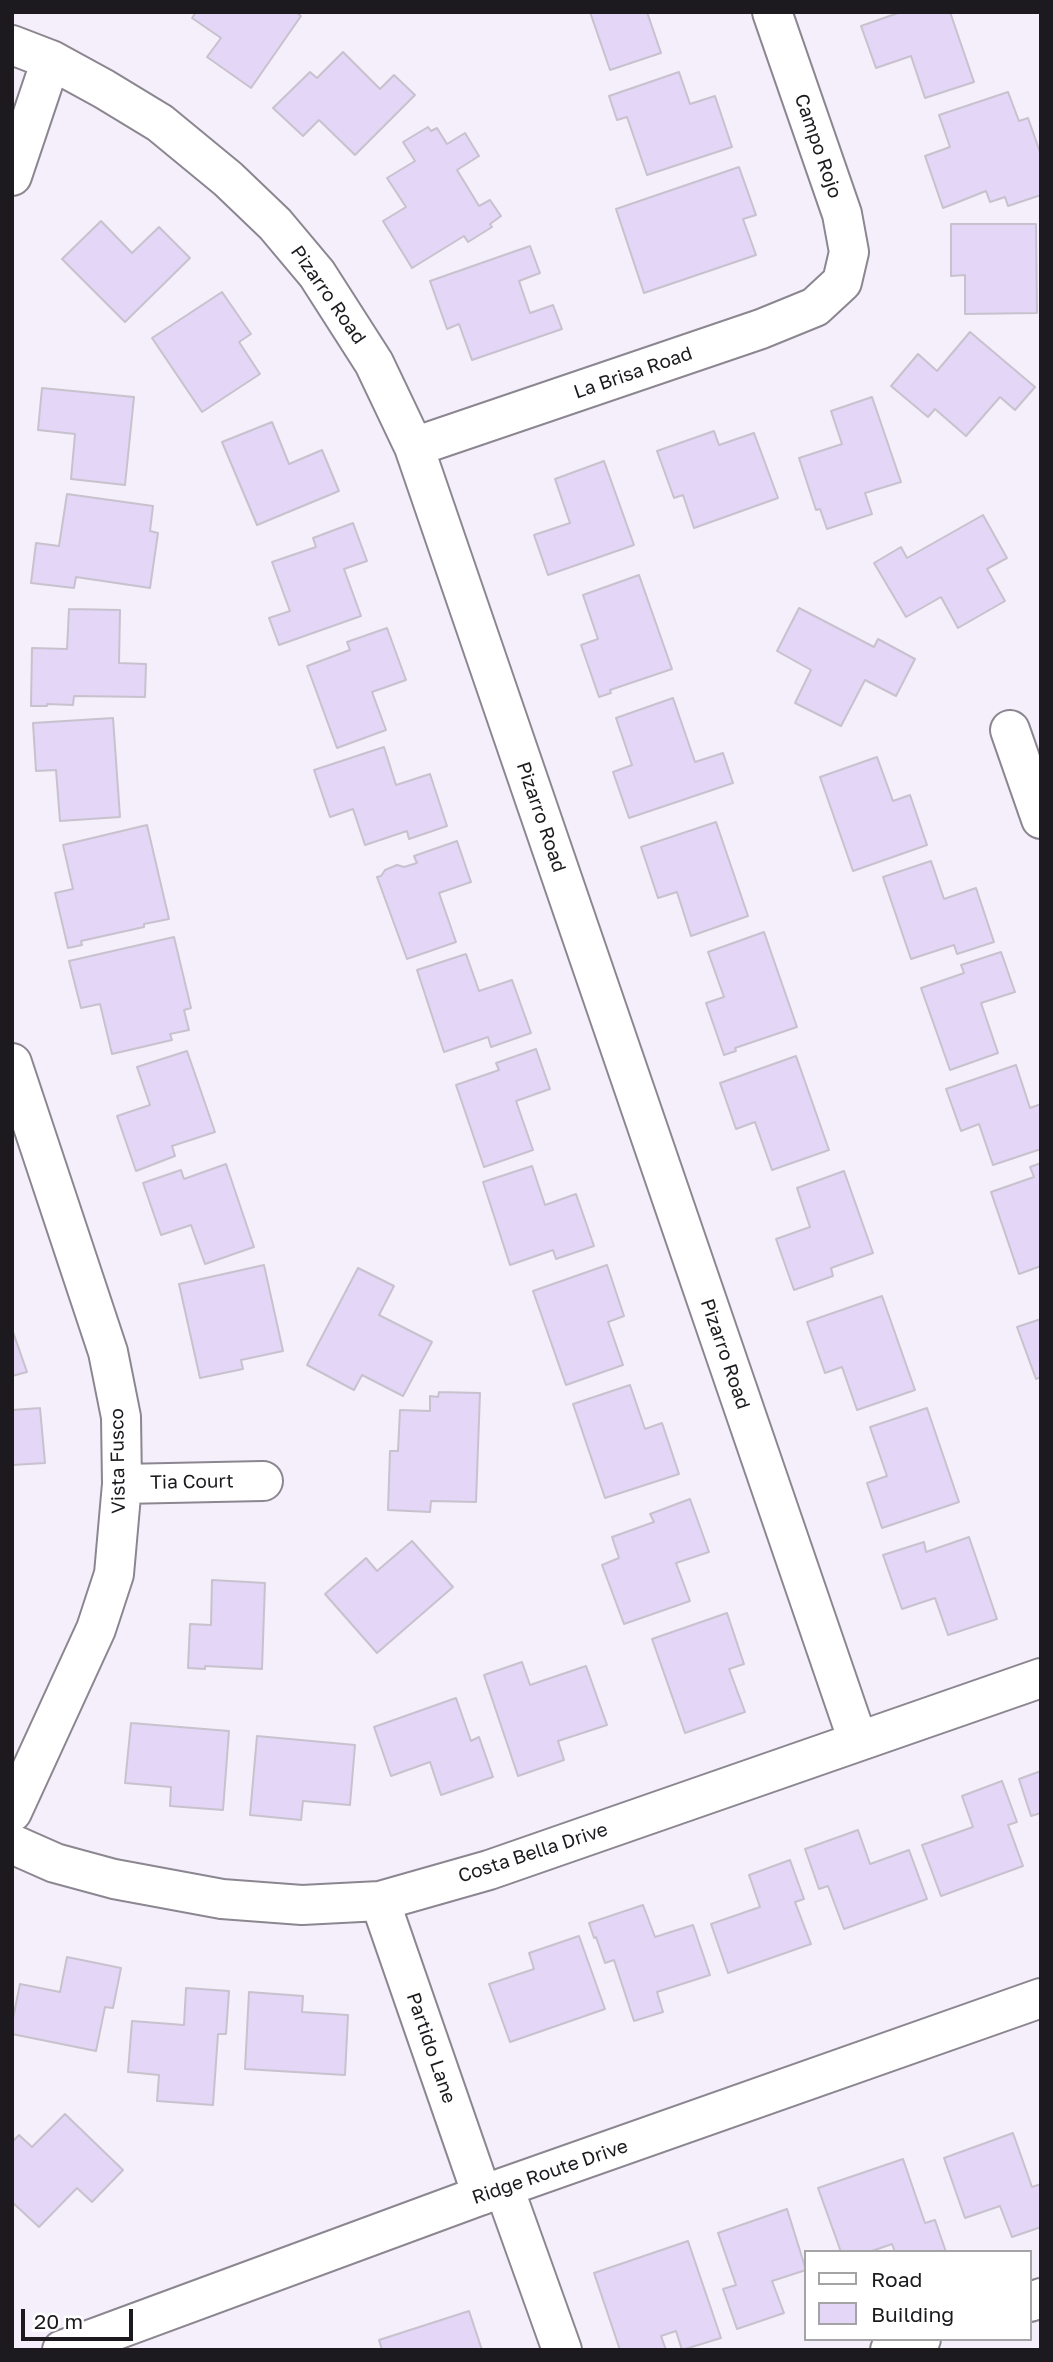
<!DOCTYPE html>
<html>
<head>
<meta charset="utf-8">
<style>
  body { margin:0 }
  #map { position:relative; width:1053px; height:2362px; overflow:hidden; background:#f4effa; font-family:"Golos Text",sans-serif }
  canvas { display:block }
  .frame { position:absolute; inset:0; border:14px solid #1c1a1e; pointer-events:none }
  .legend { position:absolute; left:804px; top:2250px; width:228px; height:91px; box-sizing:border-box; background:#fff; border:2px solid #a4a3a5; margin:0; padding:9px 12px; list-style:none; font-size:21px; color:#1c1a1e }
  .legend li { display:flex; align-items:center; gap:14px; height:35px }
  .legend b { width:35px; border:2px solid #a4a3a5 }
  .scale { position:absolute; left:21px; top:2309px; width:112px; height:32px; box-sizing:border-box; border:4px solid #1c1a1e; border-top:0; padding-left:9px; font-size:21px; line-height:24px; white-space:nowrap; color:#1c1a1e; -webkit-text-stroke:5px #fff; paint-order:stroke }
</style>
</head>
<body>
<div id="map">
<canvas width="1053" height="2362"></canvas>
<div class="frame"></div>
<ul class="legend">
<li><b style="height:9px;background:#fff"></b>Road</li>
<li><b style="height:19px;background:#e4d6f6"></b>Building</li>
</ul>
<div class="scale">20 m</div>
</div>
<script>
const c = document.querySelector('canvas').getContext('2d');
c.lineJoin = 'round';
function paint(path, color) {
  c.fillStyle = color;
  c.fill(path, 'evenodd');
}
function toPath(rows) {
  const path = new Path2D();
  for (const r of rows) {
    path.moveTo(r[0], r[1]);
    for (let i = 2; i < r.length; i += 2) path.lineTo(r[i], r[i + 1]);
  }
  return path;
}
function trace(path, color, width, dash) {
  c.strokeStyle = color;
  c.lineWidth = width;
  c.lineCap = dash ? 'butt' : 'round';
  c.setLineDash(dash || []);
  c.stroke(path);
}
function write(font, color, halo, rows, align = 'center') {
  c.font = font + ' "Golos Text",sans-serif';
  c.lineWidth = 6;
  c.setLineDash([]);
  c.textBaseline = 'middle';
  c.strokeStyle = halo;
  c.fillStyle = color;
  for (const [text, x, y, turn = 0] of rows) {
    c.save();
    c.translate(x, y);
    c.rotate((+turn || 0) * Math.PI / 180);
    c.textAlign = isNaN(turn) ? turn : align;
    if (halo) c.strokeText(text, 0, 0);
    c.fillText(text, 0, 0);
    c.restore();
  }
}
const building = toPath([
  [196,12,296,12,301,16,251,88,207,57,221,38,192,18,196,12],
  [590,12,647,12,661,53,610,70,590,12],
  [901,12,950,12,974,82,925,98,911,56,876,68,861,26,901,12],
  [343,52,380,89,394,75,415,95,355,155,319,120,303,136,273,108,310,72,317,78,343,52],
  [679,72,690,104,715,96,732,147,647,175,627,117,617,120,609,96,679,72],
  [1008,92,1019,121,1028,118,1041,155,1041,195,1008,206,1005,197,990,202,986,191,943,208,925,156,950,147,939,115,1008,92],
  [428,127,431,131,437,128,447,144,465,133,479,156,457,170,479,206,490,200,501,216,490,224,492,227,468,242,464,236,412,268,383,221,406,207,387,178,415,161,403,142,428,127],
  [739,167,756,215,743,219,756,255,644,293,616,209,739,167],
  [101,221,132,253,159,227,190,258,125,322,62,259,101,221],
  [951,224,1036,224,1037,313,965,314,965,275,951,276,951,224],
  [530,246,540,273,519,281,530,313,553,305,562,329,472,360,459,324,447,329,430,281,530,246],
  [222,292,251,334,239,342,260,374,202,412,152,338,222,292],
  [970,332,1035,387,1015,410,1000,397,966,436,935,409,928,417,891,386,918,354,937,371,970,332],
  [42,388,134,397,125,485,71,479,75,434,38,430,42,388],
  [872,397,901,482,865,493,872,514,827,529,820,509,816,510,799,458,842,444,831,411,872,397],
  [272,422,289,464,322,450,339,491,257,525,222,442,272,422],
  [714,431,719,445,754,433,778,498,694,528,683,495,674,498,657,451,714,431],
  [604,461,634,545,548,575,534,535,570,523,555,479,604,461],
  [67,494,153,506,150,531,158,533,150,588,76,577,74,588,31,583,36,543,59,546,67,494],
  [983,515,1007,558,987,569,1005,601,958,628,941,597,906,617,874,563,901,547,907,558,983,515],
  [353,523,367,561,344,569,361,616,279,645,269,618,290,611,272,562,316,547,313,538,353,523],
  [639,575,672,669,610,690,611,693,599,697,581,645,598,639,583,595,639,575],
  [799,608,874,647,878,639,915,659,896,696,865,680,841,726,795,703,811,670,777,651,799,608],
  [69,609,120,610,119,663,146,664,145,697,74,696,73,705,47,704,47,706,31,706,32,648,67,649,69,609],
  [387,628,406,680,372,692,386,730,337,748,307,666,350,650,347,642,387,628],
  [673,698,695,762,723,753,733,783,629,818,613,772,632,765,616,718,673,698],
  [113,718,120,817,60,821,56,770,36,771,33,723,113,718],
  [384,747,396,785,430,774,447,826,409,839,407,831,365,845,353,809,330,817,314,770,384,747],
  [877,757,893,801,910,795,927,845,853,871,820,777,877,757],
  [716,822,748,916,691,936,677,892,658,898,641,847,716,822],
  [147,825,169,919,144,924,144,927,81,941,82,945,68,948,55,893,73,889,63,845,147,825],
  [457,841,471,882,439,893,456,942,407,959,377,877,381,876,385,870,397,865,404,867,417,863,414,856,457,841],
  [931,861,944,899,976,888,994,942,957,954,954,945,911,959,883,877,931,861],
  [764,932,797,1027,735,1048,736,1051,724,1055,706,1003,724,997,708,952,764,932],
  [174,937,191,1008,184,1010,189,1030,170,1034,172,1040,112,1054,100,1004,81,1008,69,961,174,937],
  [1001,952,1015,992,981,1003,998,1053,950,1070,921,988,964,973,961,965,1001,952],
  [466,954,479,991,512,980,531,1033,491,1047,488,1037,444,1052,417,970,466,954],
  [536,1049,550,1089,516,1101,533,1150,484,1167,456,1085,499,1070,496,1063,536,1049],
  [187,1051,215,1132,172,1146,175,1156,136,1171,117,1116,150,1105,137,1067,187,1051],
  [796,1056,829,1150,772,1170,755,1122,736,1129,720,1083,796,1056],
  [1016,1065,1030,1108,1041,1104,1041,1149,993,1165,979,1124,961,1131,946,1089,1016,1065],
  [1041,1163,1041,1266,1019,1274,991,1192,1034,1177,1030,1167,1041,1163],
  [226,1164,254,1247,205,1264,191,1225,161,1235,143,1183,181,1170,184,1179,226,1164],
  [532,1166,545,1205,576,1194,594,1246,556,1259,553,1250,510,1265,483,1182,532,1166],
  [844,1171,873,1253,831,1268,833,1276,794,1290,776,1239,810,1227,797,1188,844,1171],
  [264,1265,283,1351,241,1360,243,1369,200,1378,179,1284,264,1265],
  [607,1265,624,1316,608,1322,623,1365,566,1385,533,1291,607,1265],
  [358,1268,394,1286,379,1315,432,1342,403,1396,362,1375,354,1390,307,1365,358,1268],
  [882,1296,915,1390,857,1410,842,1367,825,1373,807,1322,882,1296],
  [1041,1319,1041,1377,1036,1379,1017,1327,1041,1319],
  [12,1329,27,1372,12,1376,12,1329],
  [630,1385,645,1429,662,1423,679,1474,605,1498,573,1404,630,1385],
  [439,1392,480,1393,476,1502,431,1501,430,1512,388,1510,390,1451,398,1451,400,1410,430,1411,430,1396,438,1397,439,1392],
  [40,1408,45,1463,12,1465,12,1410,40,1408],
  [927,1408,959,1502,882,1528,867,1483,887,1476,870,1427,927,1408],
  [690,1499,709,1552,676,1563,690,1601,624,1624,602,1565,619,1558,612,1537,654,1522,650,1514,690,1499],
  [969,1537,997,1619,948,1635,935,1598,902,1609,883,1555,924,1542,926,1552,969,1537],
  [412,1541,453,1587,377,1653,325,1594,366,1558,377,1571,412,1541],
  [212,1580,265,1583,262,1669,205,1666,205,1669,188,1668,190,1624,211,1625,212,1580],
  [727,1613,744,1664,729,1669,745,1712,685,1733,652,1639,727,1613],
  [522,1662,530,1685,586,1666,607,1725,558,1741,564,1760,518,1776,484,1675,522,1662],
  [456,1698,471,1741,479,1737,493,1777,441,1795,430,1762,391,1776,374,1727,456,1698],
  [131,1723,229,1731,223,1810,170,1806,171,1787,125,1783,131,1723],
  [257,1736,355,1745,350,1805,303,1801,301,1820,250,1815,257,1736],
  [1041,1771,1041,1813,1031,1816,1019,1779,1041,1771],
  [1002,1781,1017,1822,1008,1825,1023,1866,941,1896,922,1845,973,1827,962,1796,1002,1781],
  [858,1830,870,1864,909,1850,927,1899,844,1929,828,1886,819,1889,805,1849,858,1830],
  [790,1860,804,1899,795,1902,811,1944,728,1973,711,1924,760,1907,749,1875,790,1860],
  [643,1905,655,1937,693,1925,710,1975,657,1992,663,2012,634,2021,614,1960,605,1963,596,1937,594,1938,589,1923,643,1905],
  [579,1936,605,2009,510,2042,489,1984,534,1969,529,1953,579,1936],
  [67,1957,121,1968,113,2008,105,2007,96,2051,12,2034,12,2023,20,1984,60,1992,67,1957],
  [186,1988,229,1991,226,2034,218,2034,213,2105,157,2101,159,2075,128,2072,132,2021,184,2025,186,1988],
  [249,1992,303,1996,302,2012,348,2015,345,2075,245,2069,249,1992],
  [65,2114,123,2170,92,2202,77,2188,39,2227,12,2202,12,2142,19,2135,32,2147,65,2114],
  [1013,2133,1032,2187,1041,2184,1041,2227,1012,2237,1000,2206,965,2218,944,2158,1013,2133],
  [903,2159,925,2223,935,2220,946,2252,895,2252,892,2244,869,2252,841,2252,818,2188,903,2159],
  [787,2209,806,2270,772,2281,784,2313,737,2329,723,2289,736,2285,718,2233,787,2209],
  [688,2241,721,2338,682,2350,676,2331,661,2336,666,2350,620,2350,594,2273,688,2241],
  [469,2311,482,2350,382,2350,379,2340,469,2311]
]);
paint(building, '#e4d6f6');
trace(building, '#c7c2cd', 2);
const minor = toPath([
  [12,45,51,60,104,89,160,123,228,179,275,224,317,274,374,363,414,447,858,1741],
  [12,176,51,60],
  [414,447,761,329,815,307,842,282,849,252,842,214,772,12],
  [1010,730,1041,819],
  [12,1063,108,1352,121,1417,122,1484,114,1574,96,1629,12,1812],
  [122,1484,263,1481],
  [12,1844,55,1863,114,1879,222,1899,302,1905,380,1901,489,1870,1041,1678],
  [380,1901,482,2195],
  [504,2188,562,2350],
  [1030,2302,1041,2298],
  [890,2350,921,2339]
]);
const major = toPath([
  [62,2350,482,2195,1041,1998]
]);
trace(minor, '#8b8690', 42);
trace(major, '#8b8690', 42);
trace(minor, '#fff', 38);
trace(major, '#fff', 38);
write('19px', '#1c1a1e', '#fff', [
  ["Campo Rojo",818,146,71],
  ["Pizarro Road",328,295,55],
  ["La Brisa Road",633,373,-19],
  ["Pizarro Road",541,817,71],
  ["Pizarro Road",725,1354,71],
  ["Vista Fusco",118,1461,-91],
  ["Tia Court",192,1482,-1],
  ["Costa Bella Drive",533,1853,-18],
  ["Partido Lane",431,2048,71],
  ["Ridge Route Drive",550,2172,-19]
]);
</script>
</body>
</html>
